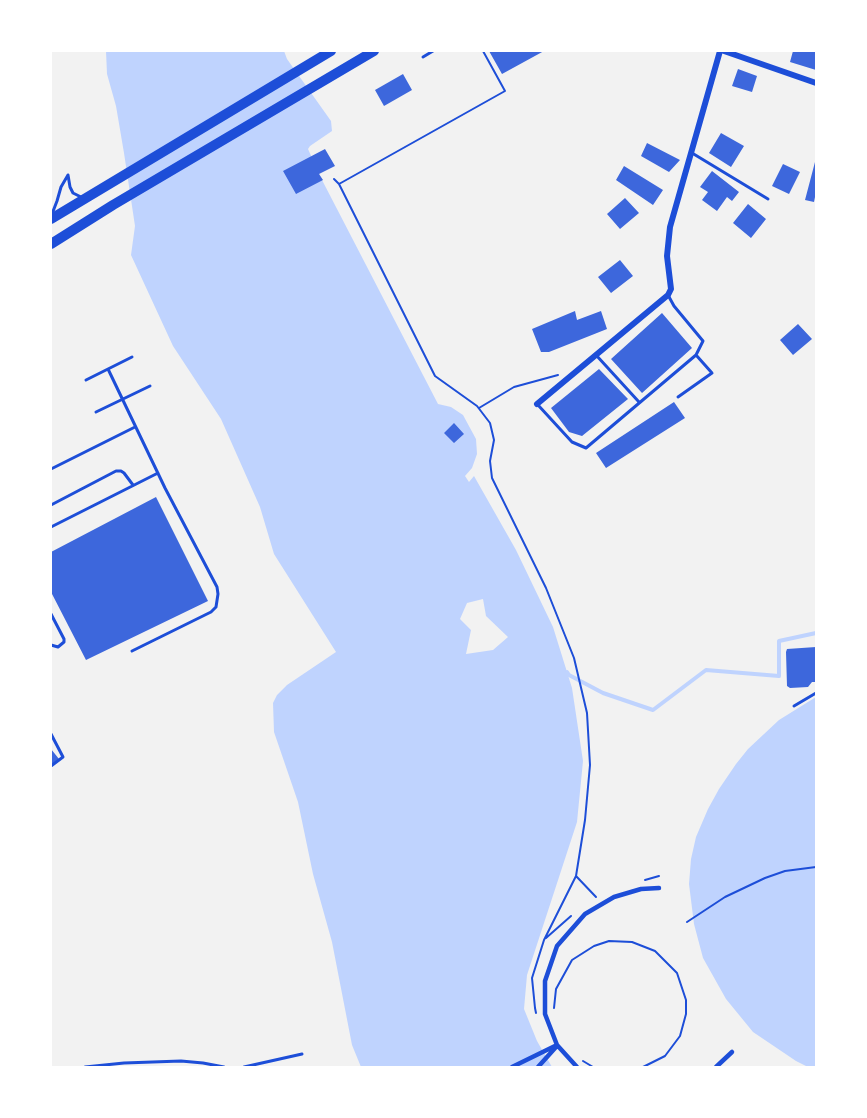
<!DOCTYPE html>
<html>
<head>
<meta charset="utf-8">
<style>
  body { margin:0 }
  #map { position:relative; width:867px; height:1118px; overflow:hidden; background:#f2f2f2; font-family:"IBM Plex Sans",sans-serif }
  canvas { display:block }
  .frame { position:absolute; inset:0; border:52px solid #fff; pointer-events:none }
</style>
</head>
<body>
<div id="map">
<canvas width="867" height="1118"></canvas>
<div class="frame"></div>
</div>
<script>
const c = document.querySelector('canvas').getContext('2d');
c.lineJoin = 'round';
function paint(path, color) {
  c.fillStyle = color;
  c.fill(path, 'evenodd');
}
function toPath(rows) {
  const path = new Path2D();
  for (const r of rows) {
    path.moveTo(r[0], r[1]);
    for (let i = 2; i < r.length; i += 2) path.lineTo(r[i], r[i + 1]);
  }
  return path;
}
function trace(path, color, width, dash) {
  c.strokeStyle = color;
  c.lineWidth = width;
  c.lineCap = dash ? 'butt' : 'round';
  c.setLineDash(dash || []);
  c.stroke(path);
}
paint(toPath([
  [106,51,284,51,287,59,331,121,332,131,310,146,308,149,322,180,438,404,451,407,463,415,476,439,477,454,472,468,465,476,469,482,474,476,516,550,553,627,572,688,583,761,577,822,527,975,524,1009,537,1041,552,1067,361,1067,352,1045,332,942,313,874,298,802,274,732,273,703,277,695,287,685,336,652,274,554,260,507,221,419,173,346,131,255,135,226,124,153,116,106,107,74],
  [483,599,486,616,508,637,493,650,466,654,471,630,460,619,467,603],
  [816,697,816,1067,808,1067,796,1061,753,1032,726,999,703,958,694,924,689,884,691,859,696,837,708,809,719,789,736,764,748,749,779,720]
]), '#bfd3fe');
trace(toPath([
  [567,672,569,675,603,693,653,710,706,670,779,676,779,641,816,633]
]), '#bfd3fe', 4);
paint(toPath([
  [489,51,544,51,502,74],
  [793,51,816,51,816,70,790,62],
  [738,69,757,76,752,92,732,86],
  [403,74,412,90,384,106,375,90],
  [721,133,744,146,731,167,709,153],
  [647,143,680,160,669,172,641,156],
  [325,149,335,166,319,174,323,180,296,194,283,171],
  [815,162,816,192,814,202,805,200],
  [783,164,800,172,789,194,772,186],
  [624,166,663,190,653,205,616,180],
  [712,171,739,192,732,201,727,197,717,211,702,200,708,192,700,187],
  [625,198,639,213,620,229,607,214],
  [748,204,766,219,751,238,733,223],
  [620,260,633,276,611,293,598,277],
  [575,311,577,320,601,311,607,329,549,352,541,352,532,329],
  [662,313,692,348,642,393,611,359],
  [798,324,812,339,793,355,780,340],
  [599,369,628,399,582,436,569,432,551,408],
  [674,402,685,418,606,468,596,453],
  [454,423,464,434,454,443,444,433],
  [156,497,208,601,86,660,51,592,51,552],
  [816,647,816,682,812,682,808,687,790,688,787,686,786,652,787,649],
  [51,749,59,759,51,765]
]), '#3d67dc');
trace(toPath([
  [334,179,339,184,435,376,477,406,490,423,494,440,490,461,492,478,546,588,574,658,587,713,590,765,585,820,576,876,544,940,532,978,535,1008,536,1013],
  [339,184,505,91,483,51],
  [479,408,514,387,558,375],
  [576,876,596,897],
  [645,880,659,876],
  [687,922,725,897,765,878,785,871,816,867],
  [546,938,571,916],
  [554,1008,556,989,572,960,594,946,609,941,632,942,655,951,677,973,686,1000,686,1014,680,1036,665,1056,643,1067],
  [583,1061,593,1067]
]), '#1d4ed8', 2);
trace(toPath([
  [423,57,433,51],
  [692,153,768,199],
  [68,175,70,187,73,193,81,197],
  [52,214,57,201,61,187,68,175],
  [596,355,639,402],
  [108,369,165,488,217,587,218,594,216,607,211,612,132,651],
  [86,380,132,357],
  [678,397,712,373,696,355],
  [538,405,572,442,586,448,696,355,703,341,674,306,668,295],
  [96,412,150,386],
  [51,469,135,427],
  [51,505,116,471,121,471,124,473,133,485],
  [51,527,158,473],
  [51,614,64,639,64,642,58,647,51,645],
  [794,706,816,693],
  [51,734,63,757,51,766],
  [85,1067,124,1063,181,1061,203,1063,224,1067],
  [244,1067,302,1054]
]), '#1d4ed8', 3);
trace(toPath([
  [512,1067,557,1045],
  [538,1067,556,1047],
  [577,1067,557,1045,545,1014,545,981,557,946,585,914,614,897,641,889,659,888],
  [716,1067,732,1052]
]), '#1d4ed8', 4.5);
trace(toPath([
  [724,51,816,83],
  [537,404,668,295,671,289,667,256,670,227,720,51]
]), '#1d4ed8', 6);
trace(toPath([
  [51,219,331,51],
  [51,244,113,205,374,51]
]), '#1d4ed8', 10);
</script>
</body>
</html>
